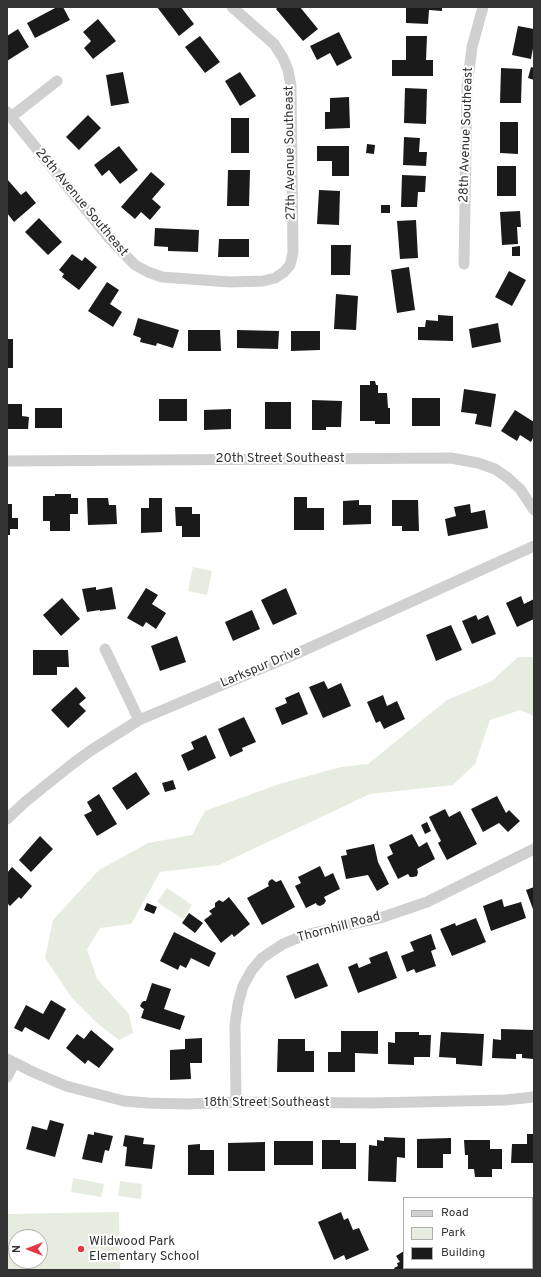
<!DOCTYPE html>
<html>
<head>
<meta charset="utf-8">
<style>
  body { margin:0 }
  #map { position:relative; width:541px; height:1277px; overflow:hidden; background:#fff; font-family:Overpass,sans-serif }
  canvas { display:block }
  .frame { position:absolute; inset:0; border:8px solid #333; pointer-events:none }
  .legend { position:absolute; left:403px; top:1197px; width:130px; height:72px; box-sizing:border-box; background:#fff; border:1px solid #adadad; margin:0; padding:5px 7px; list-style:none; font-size:12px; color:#333 }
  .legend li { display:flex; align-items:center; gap:8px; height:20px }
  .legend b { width:20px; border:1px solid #adadad }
  .north { position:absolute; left:8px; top:1229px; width:40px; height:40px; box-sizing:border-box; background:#fff; border:1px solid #adadad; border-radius:50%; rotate:270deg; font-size:11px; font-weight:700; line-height:16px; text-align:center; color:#333 }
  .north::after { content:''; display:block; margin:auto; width:14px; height:18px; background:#e63946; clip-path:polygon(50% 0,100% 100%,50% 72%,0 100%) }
</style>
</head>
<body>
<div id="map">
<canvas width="541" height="1277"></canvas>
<div class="frame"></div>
<ul class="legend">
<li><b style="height:5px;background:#d0d0d0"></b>Road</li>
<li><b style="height:11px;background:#e6ecdf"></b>Park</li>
<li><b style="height:11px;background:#1a1a1a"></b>Building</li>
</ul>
<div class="north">N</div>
</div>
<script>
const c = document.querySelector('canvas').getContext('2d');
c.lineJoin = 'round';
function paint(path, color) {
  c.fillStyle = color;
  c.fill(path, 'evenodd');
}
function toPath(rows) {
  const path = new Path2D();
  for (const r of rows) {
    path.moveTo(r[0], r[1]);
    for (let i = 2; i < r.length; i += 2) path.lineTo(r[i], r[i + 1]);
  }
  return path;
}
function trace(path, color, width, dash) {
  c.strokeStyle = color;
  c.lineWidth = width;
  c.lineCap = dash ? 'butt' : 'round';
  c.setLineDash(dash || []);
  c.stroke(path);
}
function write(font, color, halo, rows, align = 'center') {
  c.font = font + ' Overpass,sans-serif';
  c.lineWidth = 4;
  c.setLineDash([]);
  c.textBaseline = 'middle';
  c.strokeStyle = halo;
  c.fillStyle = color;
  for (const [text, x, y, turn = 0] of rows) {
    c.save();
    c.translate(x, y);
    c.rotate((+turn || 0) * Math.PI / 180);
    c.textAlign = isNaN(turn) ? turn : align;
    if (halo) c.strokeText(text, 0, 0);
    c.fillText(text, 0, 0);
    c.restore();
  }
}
paint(toPath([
  [193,567,212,571,207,595,188,591],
  [518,657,534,657,534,716,520,710,490,720,475,764,453,785,370,794,219,865,160,872,131,924,100,928,87,949,97,979,129,1014,133,1033,119,1040,97,1023,72,998,45,958,53,920,99,870,148,843,192,835,205,811,279,784,341,767,368,764,447,700,492,681],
  [167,888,192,905,183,919,157,902],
  [73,1178,104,1184,101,1197,71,1192],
  [120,1181,142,1184,141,1199,118,1196],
  [119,1212,120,1270,7,1270,7,1214],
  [16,1237,40,1237,40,1261,16,1261]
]), '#e6ecdf');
paint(toPath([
  [57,7,63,7,70,20,35,38,27,23],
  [157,7,181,7,194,24,179,36],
  [278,7,300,7,318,29,303,41,276,9],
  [406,7,442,7,442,11,429,10,428,24,406,23],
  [98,19,116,41,93,59,84,48,91,41,83,32],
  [518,26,534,29,534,43,531,59,512,55],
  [18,29,29,47,7,61,7,36],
  [339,32,352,58,337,66,330,53,317,60,310,46],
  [200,36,220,62,205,73,185,47],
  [406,36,427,36,426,60,433,60,433,76,392,76,392,60,406,60],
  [531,67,534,68,534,80,528,78],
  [501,68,522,69,521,103,500,103],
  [123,72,129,103,111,106,106,75],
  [240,72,256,96,240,106,225,81],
  [405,88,427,89,426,124,404,123],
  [349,97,350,128,325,129,325,112,330,112,330,98],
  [88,115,101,128,79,150,66,137],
  [231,118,249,118,249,153,231,153],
  [500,122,518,122,518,154,500,153],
  [404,137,420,138,419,152,427,152,426,166,403,165],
  [367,144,375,145,374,154,366,153],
  [119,146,138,170,120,184,109,170,102,176,94,165],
  [317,146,349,146,349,176,332,176,332,161,317,161],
  [497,166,516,166,516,196,497,196],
  [228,170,250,170,249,206,227,206],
  [151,172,165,184,152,199,161,207,150,220,141,212,135,219,121,207],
  [402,175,426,176,425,192,418,192,417,207,401,207],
  [7,179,21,195,26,191,36,203,14,222,7,213],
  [319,190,340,191,339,225,317,224],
  [381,205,390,205,390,213,381,213],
  [520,211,521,227,517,227,518,244,502,245,500,212],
  [39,218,62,242,48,255,25,232],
  [416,220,418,258,400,259,397,221],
  [155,228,199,230,198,252,168,251,168,247,154,246],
  [219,239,249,239,249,257,218,257],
  [331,245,351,245,350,275,331,275],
  [520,246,520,256,512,256,512,247],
  [72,254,82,261,85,257,97,267,79,290,62,277,64,274,59,270],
  [409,267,415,310,397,313,391,270],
  [509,271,526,280,512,306,495,297],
  [107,282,119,290,110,304,122,312,113,327,88,311],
  [336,294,358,296,356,330,334,329],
  [438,315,453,316,453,341,418,340,418,327,425,327,426,320,438,321],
  [138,318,179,330,173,348,157,343,156,346,140,342,141,338,133,335],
  [498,323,501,342,472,348,469,329],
  [188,330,220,330,221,351,188,351],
  [237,330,279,331,278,349,237,348],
  [291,331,320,331,320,350,291,351],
  [7,339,13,339,13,368,7,368],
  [370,381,375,381,376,385,378,385,378,393,387,393,388,408,390,408,390,424,375,424,375,421,360,421,360,385,370,385],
  [464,389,496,394,491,427,475,424,477,414,461,412],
  [412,398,440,398,440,426,412,426],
  [159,399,187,399,187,421,159,421],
  [312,400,342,401,341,427,326,427,326,430,312,430],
  [265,402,291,402,291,429,265,429],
  [7,404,22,404,22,416,29,417,28,429,7,429],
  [35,408,62,408,62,428,35,428],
  [231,409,231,429,204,430,204,410],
  [515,410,534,422,534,436,531,442,520,435,517,441,501,431],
  [55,494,71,494,71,498,78,498,78,514,70,514,70,531,50,531,50,521,43,521,43,496,55,496],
  [294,497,307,497,307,508,324,508,324,530,294,530],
  [87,498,108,498,109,505,116,505,117,524,88,525],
  [149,498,162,498,162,532,141,533,141,508,149,508],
  [359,500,359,505,371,505,371,524,343,525,343,501],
  [392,500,418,500,419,531,402,531,402,526,392,526],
  [7,504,12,504,12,518,18,518,18,529,10,529,10,535,7,535],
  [470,504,471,513,485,510,488,528,448,536,445,519,456,516,454,507],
  [175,507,192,507,192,514,200,514,200,537,182,537,182,526,176,526],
  [96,587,96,590,112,587,116,609,100,611,100,610,87,612,82,589],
  [146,588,158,595,152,604,166,613,156,629,146,622,143,627,127,618],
  [286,588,297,614,273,625,261,600],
  [521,596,524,604,534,599,534,619,517,627,506,603],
  [62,598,80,619,61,636,43,615],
  [252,610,260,629,233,641,225,622],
  [476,615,478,620,488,615,496,634,472,644,462,621],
  [451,625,462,650,436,661,426,635],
  [177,636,186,662,160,671,151,646],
  [33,650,68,650,69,667,57,667,57,675,33,675],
  [324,681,328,689,341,683,351,706,323,718,309,687],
  [76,687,86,698,79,704,86,711,68,728,51,710],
  [299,692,308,714,282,725,275,708,287,703,285,698],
  [383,695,387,706,397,701,405,719,384,729,380,721,376,723,367,702],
  [244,717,256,742,242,748,243,751,230,757,218,729],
  [206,735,216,758,188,771,181,755,194,749,191,742],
  [136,772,150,794,127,810,112,788],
  [173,780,176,789,165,792,162,783],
  [99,794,117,824,97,836,84,815,92,811,87,802],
  [497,796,506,813,509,810,520,821,508,832,499,823,483,832,471,809],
  [445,809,449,817,460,811,477,844,447,860,438,843,441,841,429,817],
  [427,822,431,831,425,834,421,825],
  [412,834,419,847,427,842,435,859,417,869,418,872,417,876,413,877,410,877,408,874,398,879,387,857,393,854,389,845],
  [40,836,53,849,31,872,19,860],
  [374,844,378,862,389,884,377,891,368,875,346,879,341,856,347,855,346,850],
  [320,866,325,877,333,873,340,889,324,897,326,901,324,904,320,906,317,905,316,903,306,908,295,886,301,883,298,877],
  [12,867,32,886,21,899,19,897,10,906,7,903,7,873],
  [272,879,276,882,281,880,295,907,262,925,247,898,269,886,268,884,269,881],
  [534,887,534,912,526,890],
  [229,897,250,924,234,937,232,934,221,943,204,920,212,914,209,911,215,907,215,903,219,900,223,902],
  [502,899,504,907,521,902,526,918,491,931,483,906],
  [147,903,157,907,154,914,144,910],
  [189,913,203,923,195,933,182,923],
  [476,918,486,942,452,956,440,929,455,923,456,926],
  [174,932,216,953,209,967,191,958,186,968,180,965,178,970,160,961],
  [431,934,436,949,431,951,436,966,416,973,414,969,407,972,401,956,414,951,410,942],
  [387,951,397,978,358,993,348,967,357,963,359,968,371,963,369,958],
  [318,963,328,986,295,999,286,976],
  [152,983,171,989,164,1009,185,1016,180,1030,141,1018,144,1009,142,1008,140,1006,142,1002,144,1001,146,1001],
  [51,1000,66,1009,49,1040,25,1027,22,1032,14,1028,26,1005,43,1014],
  [501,1029,534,1030,533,1059,522,1058,522,1054,516,1054,516,1059,492,1058,493,1039,501,1040],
  [91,1030,114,1049,99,1068,88,1060,85,1064,66,1048,77,1034,84,1039],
  [341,1031,378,1031,378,1054,355,1053,355,1072,328,1072,328,1052,341,1052],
  [395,1032,419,1032,419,1035,431,1035,430,1057,414,1057,414,1065,388,1064,388,1042,395,1043],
  [441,1032,484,1034,482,1066,456,1064,456,1058,439,1057],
  [202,1038,202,1063,190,1063,191,1079,170,1080,170,1050,185,1049,185,1039],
  [278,1039,305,1039,305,1051,314,1051,314,1072,277,1072],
  [50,1120,64,1124,55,1157,26,1149,32,1126,47,1130],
  [94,1132,113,1136,109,1151,105,1150,102,1163,82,1159,88,1134,94,1135],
  [527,1134,534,1134,534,1163,511,1163,512,1144,527,1144],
  [125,1135,144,1138,143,1144,155,1145,152,1169,125,1166,127,1147,123,1146],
  [384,1137,405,1138,405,1158,397,1157,396,1182,368,1181,369,1145,377,1146,377,1140,384,1141],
  [451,1138,451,1154,443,1154,443,1168,417,1168,417,1139],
  [322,1140,340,1140,340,1143,356,1143,356,1169,322,1169],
  [464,1140,490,1140,490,1149,502,1149,502,1169,492,1169,492,1177,475,1177,474,1169,468,1169,468,1155,465,1155],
  [274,1141,313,1141,313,1165,274,1165],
  [265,1142,265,1171,228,1171,228,1143],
  [200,1144,200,1150,214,1150,214,1175,188,1175,188,1145],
  [341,1212,344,1220,348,1218,353,1230,359,1228,369,1250,346,1260,344,1255,334,1260,318,1222],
  [404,1251,404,1268,430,1268,431,1270,395,1270,394,1268,398,1266,397,1263,400,1262,396,1256]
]), '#1a1a1a');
trace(toPath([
  [7,112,109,238,135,265,148,272,162,277,230,282,263,281,275,278,284,272,290,265,293,253,291,86,288,70,283,58,274,44,232,7],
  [11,117,57,81],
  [464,264,467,87,472,47,483,7],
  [7,461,451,458,478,463,495,469,508,478,520,489,534,510],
  [105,649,139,720],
  [7,819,25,802,71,765,90,751,139,720,298,653,534,546],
  [7,1059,33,1072,66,1086,124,1101,148,1103,187,1104,236,1102,372,1103,505,1100,534,1097],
  [7,1077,14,1064],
  [236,1102,235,1025,238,1004,243,986,252,970,262,958,283,944,295,939,313,933,380,918,427,902,534,849]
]), '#d0d0d0', 11);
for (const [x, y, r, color] of [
  [81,1249,4,"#e63946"]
]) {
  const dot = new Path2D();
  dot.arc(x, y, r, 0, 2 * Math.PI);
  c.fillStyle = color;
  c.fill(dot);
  trace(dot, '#fff', 1.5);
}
write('13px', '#333', '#fff', [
  ["28th Avenue Southeast",467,135,-88],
  ["27th Avenue Southeast",291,153,-91],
  ["26th Avenue Southeast",81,203,50],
  ["20th Street Southeast",280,459],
  ["Larkspur Drive",261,668,-23],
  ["Thornhill Road",339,928,-15],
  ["18th Street Southeast",267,1103]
]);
write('13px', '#333', '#fff', [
  ["Wildwood Park",89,1242],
  ["Elementary School",89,1257]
], 'left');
</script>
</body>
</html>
